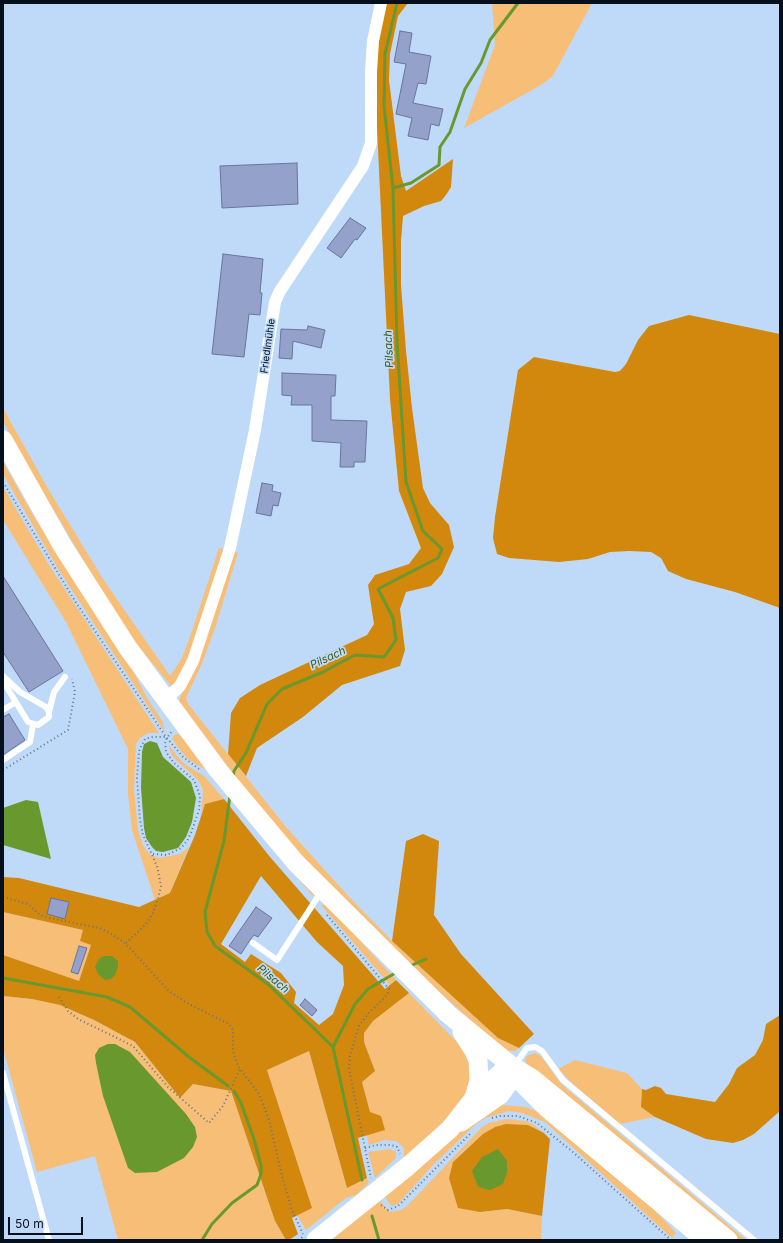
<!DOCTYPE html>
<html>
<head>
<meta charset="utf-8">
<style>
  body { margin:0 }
  #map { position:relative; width:783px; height:1243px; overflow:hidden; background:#bfdaf8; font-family:Inter,sans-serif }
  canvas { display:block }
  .frame { position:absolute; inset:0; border:4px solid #05101c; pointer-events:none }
  .scale { position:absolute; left:8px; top:1217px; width:75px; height:18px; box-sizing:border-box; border:2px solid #05101c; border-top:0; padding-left:5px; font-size:12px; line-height:14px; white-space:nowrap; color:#05101c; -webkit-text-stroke:3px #bfdaf8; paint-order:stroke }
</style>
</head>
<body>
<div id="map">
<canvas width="783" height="1243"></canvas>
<div class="frame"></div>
<div class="scale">50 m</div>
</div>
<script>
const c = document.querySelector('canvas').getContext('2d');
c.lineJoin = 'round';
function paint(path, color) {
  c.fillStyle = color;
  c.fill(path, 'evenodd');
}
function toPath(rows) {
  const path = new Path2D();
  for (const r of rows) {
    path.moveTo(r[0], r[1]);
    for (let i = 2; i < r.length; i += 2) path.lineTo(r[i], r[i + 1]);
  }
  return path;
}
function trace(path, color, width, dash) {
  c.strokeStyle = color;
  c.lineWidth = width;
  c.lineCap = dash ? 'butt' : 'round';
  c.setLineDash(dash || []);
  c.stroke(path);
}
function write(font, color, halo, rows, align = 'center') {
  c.font = font + ' Inter,sans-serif';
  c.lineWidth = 3.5;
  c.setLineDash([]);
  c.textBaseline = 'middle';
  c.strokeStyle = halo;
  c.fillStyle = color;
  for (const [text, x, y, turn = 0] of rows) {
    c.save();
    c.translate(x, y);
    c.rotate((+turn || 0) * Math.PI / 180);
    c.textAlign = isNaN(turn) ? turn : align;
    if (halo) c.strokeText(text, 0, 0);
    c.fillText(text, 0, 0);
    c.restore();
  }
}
paint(toPath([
  [492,3,592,3,553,76,541,85,464,128,495,45],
  [3,408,47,487,103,579,170,676,182,658,191,634,219,548,225,549,190,657,175,685,171,686,140,648,129,637,24,460,3,421],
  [3,462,33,515,130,665,146,696,163,722,165,732,60,572,3,474],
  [3,487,49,565,159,733,148,733,140,738,136,744,134,790,138,830,143,845,149,854,159,858,180,854,189,847,170,893,155,900,132,830,128,794,128,749,66,622,3,520],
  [233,551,238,553,216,625,203,661,186,698,188,704,286,827,351,899,392,941,498,1038,519,1048,515,1051,507,1051,476,1025,361,921,259,809,179,701],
  [178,734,181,736,313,893,313,896,206,770,189,760,181,751,172,739,174,735],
  [169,745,177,756,186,765,204,776,224,799,205,804,201,815,203,793,202,787,197,779,176,760,171,754],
  [321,905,326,905,331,909,396,980,390,985],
  [3,912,83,930,91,945,79,982,3,955],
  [409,993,458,1043,467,1055,473,1077,461,1103,430,1135,404,1158,404,1148,396,1141,384,1140,369,1145,367,1135,384,1130,370,1112,362,1082,375,1071,364,1042,364,1033,373,1021],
  [3,996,32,999,60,1005,94,1020,135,1042,180,1098,193,1084,231,1091,275,1221,286,1240,118,1240,95,1156,37,1172,3,1048],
  [309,1051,347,1188,367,1178,369,1183,356,1195,346,1198,306,1230,297,1215,311,1208,267,1070],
  [535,1053,541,1056,561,1084,746,1240,735,1240,528,1066,525,1061,527,1056],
  [575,1060,627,1073,642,1089,641,1107,655,1117,620,1124,574,1085,558,1069],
  [502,1105,526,1107,541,1113,651,1206,676,1233,672,1238,545,1122,522,1113,509,1111,485,1118,476,1124,433,1165,398,1204,392,1206,389,1203,385,1197,427,1159,470,1124],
  [506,1119,526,1121,534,1125,544,1133,528,1125,506,1124,495,1127,466,1149,453,1162,449,1178,480,1212,507,1209,542,1216,541,1240,330,1240,380,1201,390,1212,401,1210,407,1206,482,1127,489,1123],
  [390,1149,396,1152,396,1158,375,1178,368,1152]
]), '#f7be78');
paint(toPath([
  [385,3,408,3,398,16,390,54,389,80,401,176,406,191,453,159,451,187,446,195,441,201,424,206,403,216,401,241,401,285,406,351,412,408,423,488,430,503,449,525,454,547,442,574,431,586,406,592,400,609,405,650,400,666,342,685,303,717,257,748,246,776,228,754,231,713,240,698,260,685,367,635,374,624,368,585,375,575,409,564,421,548,399,491,390,399,375,87,375,59],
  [689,315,780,334,780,608,735,592,686,579,668,571,661,558,651,552,629,551,610,552,588,559,559,562,509,558,497,554,493,538,495,517,518,370,534,357,615,372,620,371,626,364,638,340,649,326],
  [224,799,270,857,385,989,396,980,409,993,373,1021,364,1033,364,1042,375,1071,362,1082,370,1112,381,1116,385,1130,358,1138,367,1178,347,1188,309,1051,267,1070,312,1208,292,1218,298,1234,289,1240,286,1240,275,1221,231,1091,193,1084,180,1098,135,1042,94,1020,60,1005,32,999,3,996,3,955,79,981,91,945,80,941,83,930,3,912,3,877,19,878,139,907,170,893,195,835,205,804],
  [261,876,317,942,343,966,344,985,333,1014,319,1025,294,1003,296,992,281,973,251,954,245,962,221,944],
  [423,834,439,841,434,915,461,954,534,1034,519,1048,498,1038,392,941,406,841],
  [780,1015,780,1111,754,1134,743,1140,733,1143,706,1139,655,1117,641,1107,642,1089,646,1090,655,1086,661,1088,666,1094,715,1102,729,1084,737,1068,755,1055,763,1040,766,1024],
  [506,1124,528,1125,544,1133,550,1139,542,1216,507,1209,480,1212,458,1208,449,1178,453,1162,483,1134,495,1127]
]), '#d1880c');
paint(toPath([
  [150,741,157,743,163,757,191,782,196,798,192,822,186,837,178,848,163,852,156,851,152,847,146,838,144,828,141,788,142,752,144,744],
  [26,800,38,802,51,859,3,845,3,808],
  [104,956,112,956,118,961,118,967,115,975,111,979,105,980,98,974,95,967,99,959],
  [108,1044,115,1044,130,1052,186,1114,195,1127,197,1137,193,1147,184,1158,157,1172,135,1173,128,1168,103,1096,96,1063,95,1055,99,1048],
  [498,1149,507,1161,507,1173,503,1184,490,1190,478,1187,472,1171,482,1157]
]), '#68982e');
trace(toPath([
  [393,188,411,183,439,165,440,147,450,132,465,89,481,63,490,40,518,3],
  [233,777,234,771,246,753,267,704,282,689,323,672,355,655,384,657,396,640,393,618,378,589,438,558,442,549,423,531,406,482,397,342,393,188,384,106,385,54,397,3],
  [230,795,224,841,205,912,207,932,215,946,268,984,333,1047,362,1180],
  [410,966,426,959],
  [3,978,107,997,130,1007,189,1057,228,1086],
  [333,1047,355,1004,368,989,397,972],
  [372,1216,379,1240],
  [202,1240,212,1224,232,1203,257,1185,261,1174,261,1165,254,1139,241,1103,234,1091]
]), '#68982e', 3);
const building = toPath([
  [400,31,412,33,409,52,431,56,426,84,418,83,413,103,443,109,439,126,431,124,428,140,408,136,412,118,396,114,406,64,394,62,400,31],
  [297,163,298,204,222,208,220,166,297,163],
  [350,218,366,228,357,240,355,239,341,258,327,248,350,218],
  [223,254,263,259,260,293,262,293,260,315,249,314,244,357,212,354,223,254],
  [308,326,325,330,321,348,293,341,292,359,279,358,281,329,307,330,308,326],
  [282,373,336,375,335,396,331,396,331,420,367,421,365,462,354,462,354,467,340,467,341,443,312,441,312,405,291,405,292,396,282,395,282,373],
  [262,483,273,485,272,491,281,493,278,506,273,505,271,516,256,513,262,483],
  [3,576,63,671,29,692,3,652,3,576],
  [9,714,25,740,3,755,3,717,9,714],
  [51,898,69,902,65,919,47,914,51,898],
  [256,907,272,918,258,937,254,935,250,940,241,954,229,946,256,907],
  [79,946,87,948,78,974,71,972,79,946],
  [305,999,317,1010,312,1016,300,1005,305,999]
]);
paint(building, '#93a1cb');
trace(building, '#68759c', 1);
trace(toPath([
  [3,482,75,601,166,737,183,757,199,769],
  [3,770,68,730,75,692,72,679],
  [153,854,167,855,181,848,187,841,191,833,199,810,200,796,194,780,174,763,166,752,165,741,172,731],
  [3,897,28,904,40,915,49,918,100,928,113,935,126,944,169,991,187,1003,229,1024,233,1030,233,1051,238,1066,259,1094,269,1120,282,1176,292,1210,303,1234],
  [327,915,389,989,387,995,368,1014,359,1026,350,1056,349,1068,352,1084,371,1178],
  [126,943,146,924,153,913,158,899,161,886,157,866,143,835,140,820,137,778,139,751,145,739,153,737,166,737],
  [59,997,68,1011,78,1019,133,1046,168,1087,209,1123,223,1106,240,1069],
  [492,1118,500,1116,518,1116,537,1123,574,1153,671,1240],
  [365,1148,376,1145,391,1145,397,1147,400,1154],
  [381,1205,388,1210,398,1206,471,1133],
  [298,1240,303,1237]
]), '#62758a', 2, [1, 3]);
trace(toPath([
  [3,676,20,692,46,707,49,712,49,717,38,725,28,722,3,681],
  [3,710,16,702],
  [49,712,54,692,65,677],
  [3,760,30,742,33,725],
  [253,943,277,960,321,892],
  [514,1066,527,1048,535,1047,542,1051,563,1080,754,1240],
  [3,1073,49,1240]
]), '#fff', 6);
trace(toPath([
  [165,700,180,686,193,661,230,548,255,430,275,302,280,291,363,166,371,143,371,72,373,41,381,3]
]), '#fff', 12);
trace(toPath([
  [3,440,62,545,128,648,218,770,296,863,448,1014,513,1067,533,1079,728,1240],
  [462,1032,474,1051,478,1060,479,1081,474,1098],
  [524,1085,548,1109,705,1240],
  [461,1122,500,1095,508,1084,513,1067],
  [316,1240,407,1167,450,1129,474,1098,495,1078,504,1070,513,1067]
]), '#fff', 19);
write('10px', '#05101c', '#bfdaf8', [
  ["Friedlmühle",268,346,-82]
]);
write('italic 11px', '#3b5a12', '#bfdaf8', [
  ["Pilsach",389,349,-93],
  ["Pilsach",328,658,-25],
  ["Pilsach",273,979,40]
]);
</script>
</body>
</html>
